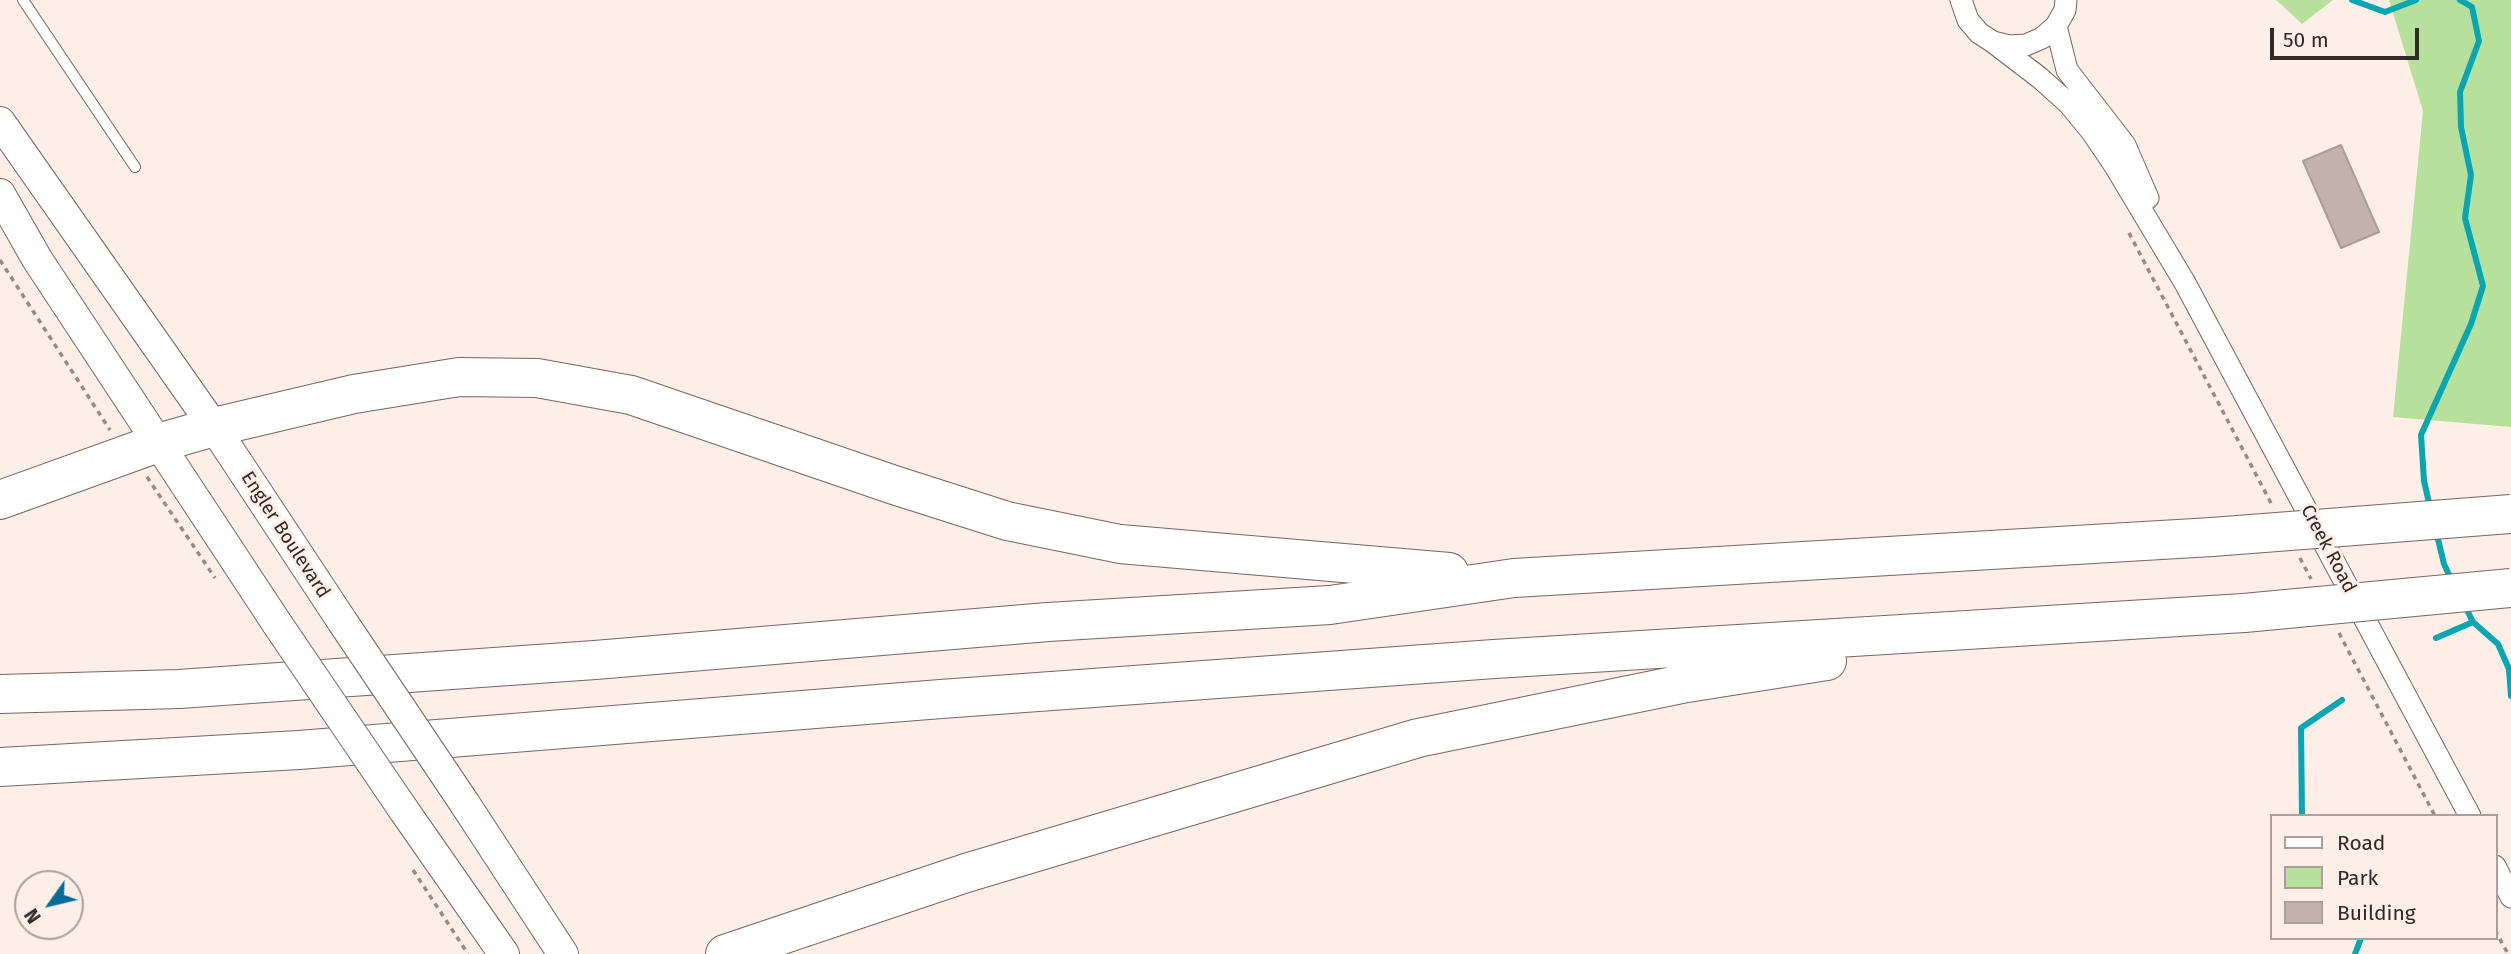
<!DOCTYPE html>
<html>
<head>
<meta charset="utf-8">
<style>
  body { margin:0 }
  #map { position:relative; width:2511px; height:954px; overflow:hidden; background:#fdeee8; font-family:"Fira Sans",sans-serif }
  canvas { display:block }
  .legend { position:absolute; left:2270px; top:814px; width:228px; height:126px; box-sizing:border-box; background:#fdeee8; border:2px solid #ab9f9b; margin:0; padding:9px 12px; list-style:none; font-size:21px; color:#302927 }
  .legend li { display:flex; align-items:center; gap:14px; height:35px }
  .legend b { width:35px; border:2px solid #ab9f9b }
  .north { position:absolute; left:14px; top:870px; width:70px; height:70px; box-sizing:border-box; background:#fdeee8; border:2px solid #ab9f9b; border-radius:50%; rotate:236deg; font-size:19px; font-weight:700; line-height:28px; text-align:center; color:#302927 }
  .north::after { content:''; display:block; margin:auto; width:24px; height:32px; background:#036c99; clip-path:polygon(50% 0,100% 100%,50% 72%,0 100%) }
  .scale { position:absolute; left:2270px; top:28px; width:149px; height:32px; box-sizing:border-box; border:4px solid #302927; border-top:0; padding-left:9px; font-size:21px; line-height:24px; white-space:nowrap; color:#302927; -webkit-text-stroke:5px #fdeee8; paint-order:stroke }
</style>
</head>
<body>
<div id="map">
<canvas width="2511" height="954"></canvas>
<ul class="legend">
<li><b style="height:9px;background:#fff"></b>Road</li>
<li><b style="height:19px;background:#b6e09c"></b>Park</li>
<li><b style="height:19px;background:#c5b2ad"></b>Building</li>
</ul>
<div class="north">N</div>
<div class="scale">50 m</div>
</div>
<script>
const c = document.querySelector('canvas').getContext('2d');
c.lineJoin = 'round';
function paint(path, color) {
  c.fillStyle = color;
  c.fill(path, 'evenodd');
}
function toPath(rows) {
  const path = new Path2D();
  for (const r of rows) {
    path.moveTo(r[0], r[1]);
    for (let i = 2; i < r.length; i += 2) path.lineTo(r[i], r[i + 1]);
  }
  return path;
}
function trace(path, color, width, dash) {
  c.strokeStyle = color;
  c.lineWidth = width;
  c.lineCap = dash ? 'butt' : 'round';
  c.setLineDash(dash || []);
  c.stroke(path);
}
function write(font, color, halo, rows, align = 'center') {
  c.font = font + ' "Fira Sans",sans-serif';
  c.lineWidth = 6;
  c.setLineDash([]);
  c.textBaseline = 'middle';
  c.strokeStyle = halo;
  c.fillStyle = color;
  for (const [text, x, y, turn = 0] of rows) {
    c.save();
    c.translate(x, y);
    c.rotate((+turn || 0) * Math.PI / 180);
    c.textAlign = isNaN(turn) ? turn : align;
    if (halo) c.strokeText(text, 0, 0);
    c.fillText(text, 0, 0);
    c.restore();
  }
}
paint(toPath([
  [2276,0,2333,0,2302,24],
  [2389,0,2511,0,2511,427,2393,417,2423,111]
]), '#b6e09c');
trace(toPath([
  [2352,0,2385,12,2416,0],
  [2430,507,2424,481,2421,435,2471,324,2483,286,2465,218,2471,175,2461,127,2460,92,2479,41,2472,7,2460,0],
  [2436,531,2444,564,2452,581],
  [2465,606,2473,622,2498,644,2509,669,2511,696],
  [2436,638,2473,622],
  [2302,816,2301,728,2342,700],
  [2355,954,2361,938]
]), '#06a6b2', 6);
const building = toPath([
  [2341,145,2379,232,2341,248,2303,161,2341,145]
]);
paint(building, '#c5b2ad');
trace(building, '#ad9b95', 2);
const lane = toPath([
  [23,0,135,167]
]);
const street = toPath([
  [1961,0,1968,20,1979,33,1993,42,2009,46,2026,45,2042,38,2056,26,2065,10,2066,0],
  [2056,26,2067,70,2125,145,2148,198],
  [1993,42,2040,78,2069,104,2092,132,2115,166,2185,283,2470,816],
  [2495,866,2511,897]
]);
const secondary = toPath([
  [0,122,214,427,342,621],
  [0,194,37,259,278,625],
  [465,804,563,954],
  [403,809,504,954]
]);
const highway = toPath([
  [0,500,158,443,214,427,354,394,459,377,537,378,631,395,894,485,1007,521,1120,544,1449,572],
  [0,694,179,689,595,660,1048,622,1330,605,1514,578,2212,537],
  [0,767,299,750,941,699,1494,659,2244,613],
  [725,954,966,873,1418,738,1687,683,1827,661]
]);
trace(lane, '#75655f', 12);
trace(street, '#75655f', 23);
trace(secondary, '#75655f', 32);
trace(highway, '#75655f', 40);
trace(toPath([
  [2129,233,2272,505],
  [0,260,110,430],
  [147,477,215,578],
  [2300,558,2311,579],
  [2339,633,2435,816],
  [413,870,468,954],
  [2495,930,2508,954]
]), '#958a86', 3.5, [5, 5]);
trace(lane, '#fff', 10);
trace(street, '#fff', 21);
trace(secondary, '#fff', 30);
trace(highway, '#fff', 38);
const secondaryBridge = toPath([
  [342,621,465,804],
  [278,625,403,809]
]);
const highwayBridge = toPath([
  [2212,537,2511,514],
  [2244,613,2511,588]
]);
trace(secondaryBridge, '#75655f', 32, []);
trace(highwayBridge, '#75655f', 40, []);
trace(secondaryBridge, '#fff', 30);
trace(highwayBridge, '#fff', 38);
write('19px', '#302927', '#fdeee8', [
  ["Engler Boulevard",285,535,57],
  ["Creek Road",2328,549,62]
]);
</script>
</body>
</html>
